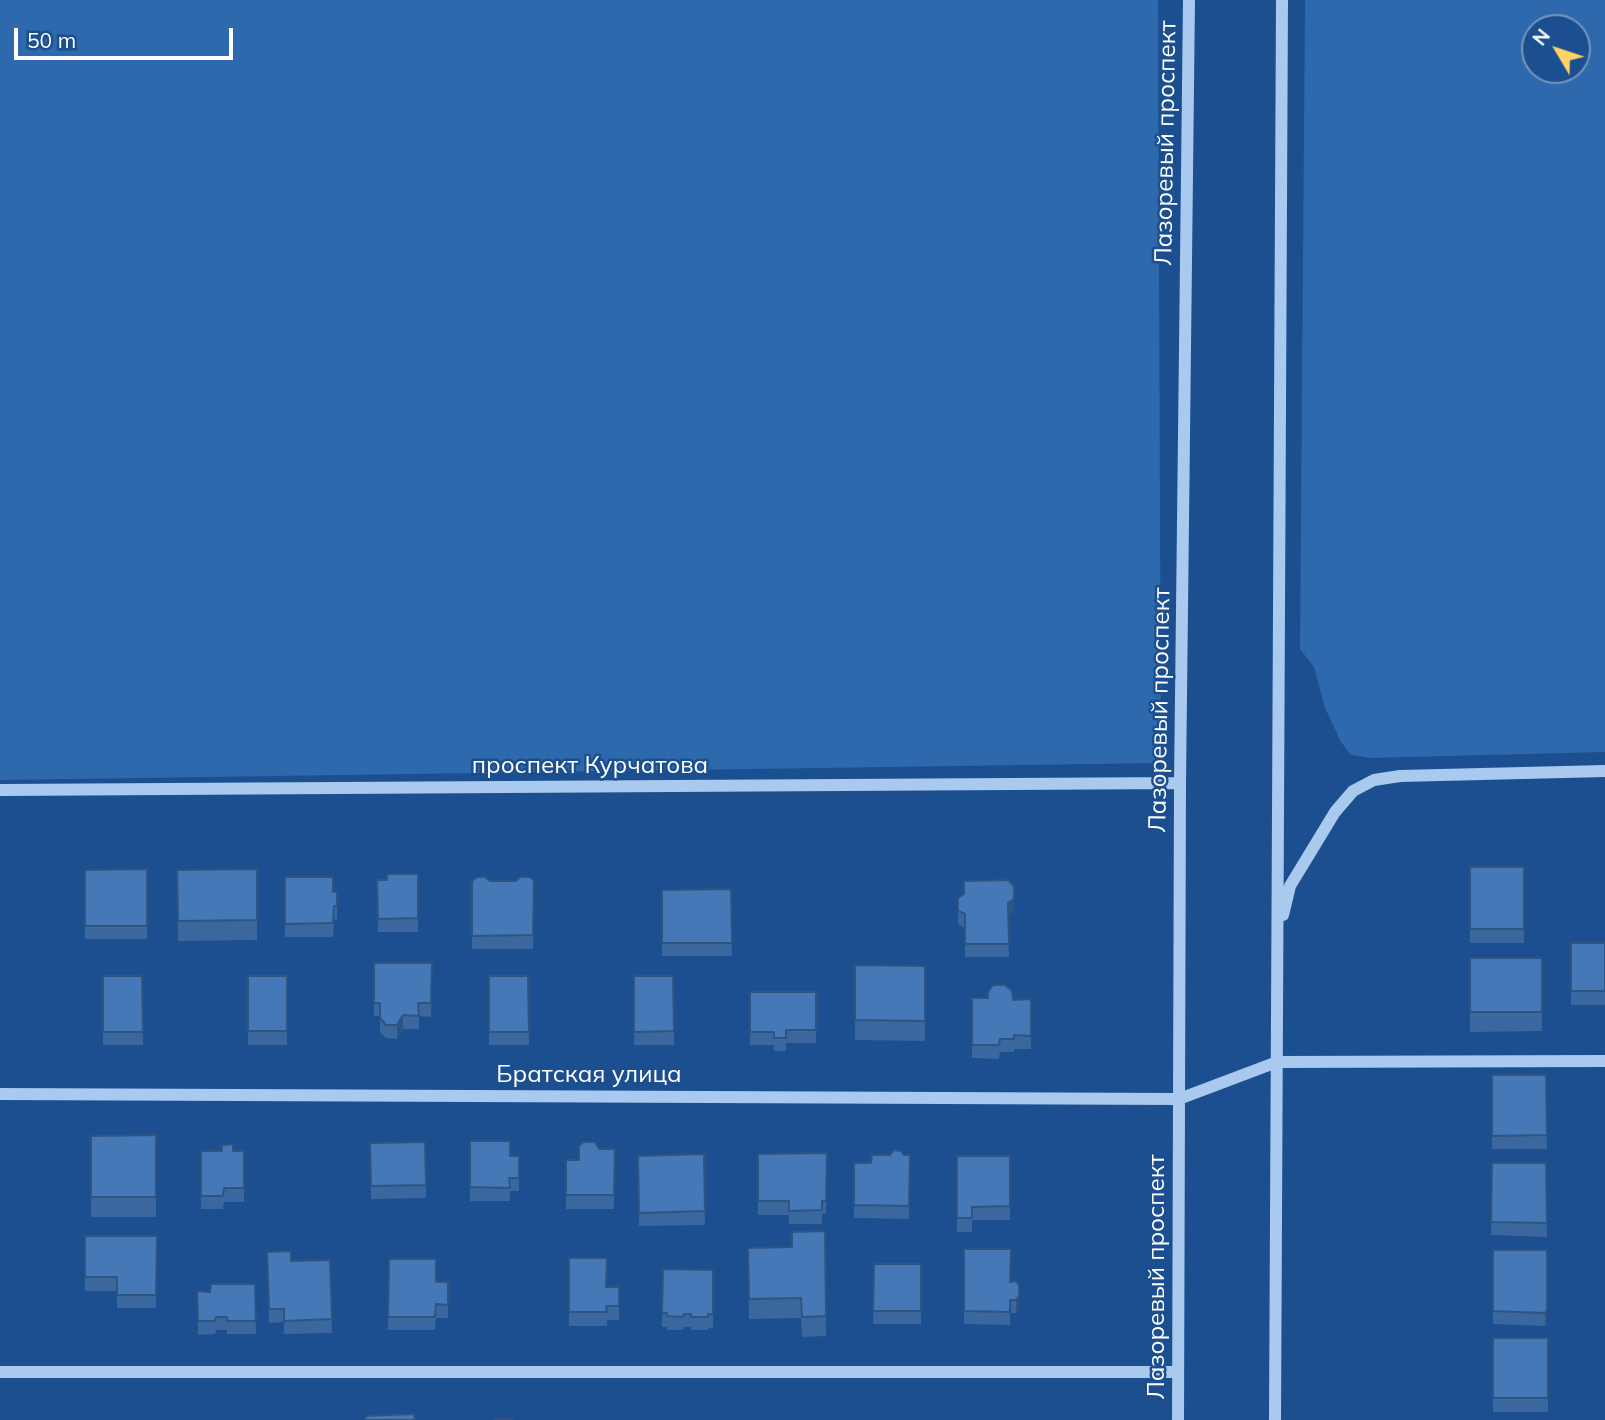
<!DOCTYPE html>
<html>
<head>
<meta charset="utf-8">
<style>
  body { margin:0 }
  #map { position:relative; width:1605px; height:1420px; overflow:hidden; background:#1b4f8f; font-family:Mulish,sans-serif }
  canvas { display:block }
  .north { position:absolute; left:1521px; top:14px; width:70px; height:70px; box-sizing:border-box; background:#1b4f8f; border:2px solid #7695bc; border-radius:50%; rotate:309deg; font-size:19px; font-weight:700; line-height:28px; text-align:center; color:#fff }
  .north::after { content:''; display:block; margin:auto; width:24px; height:32px; background:#ffd166; clip-path:polygon(50% 0,100% 100%,50% 72%,0 100%) }
  .scale { position:absolute; left:14px; top:28px; width:219px; height:32px; box-sizing:border-box; border:4px solid #fff; border-top:0; padding-left:9px; font-size:21px; line-height:24px; white-space:nowrap; color:#fff; -webkit-text-stroke:5px #1b4f8f; paint-order:stroke }
</style>
</head>
<body>
<div id="map">
<canvas width="1605" height="1420"></canvas>
<div class="north">N</div>
<div class="scale">50 m</div>
</div>
<script>
const c = document.querySelector('canvas').getContext('2d');
c.lineJoin = 'round';
function paint(path, color) {
  c.fillStyle = color;
  c.fill(path, 'evenodd');
}
function toPath(rows) {
  const path = new Path2D();
  for (const r of rows) {
    path.moveTo(r[0], r[1]);
    for (let i = 2; i < r.length; i += 2) path.lineTo(r[i], r[i + 1]);
  }
  return path;
}
function trace(path, color, width, dash) {
  c.strokeStyle = color;
  c.lineWidth = width;
  c.lineCap = dash ? 'butt' : 'round';
  c.setLineDash(dash || []);
  c.stroke(path);
}
function write(font, color, halo, rows, align = 'center') {
  c.font = font + ' Mulish,sans-serif';
  c.lineWidth = 5;
  c.setLineDash([]);
  c.textBaseline = 'middle';
  c.strokeStyle = halo;
  c.fillStyle = color;
  for (const [text, x, y, turn = 0] of rows) {
    c.save();
    c.translate(x, y);
    c.rotate((+turn || 0) * Math.PI / 180);
    c.textAlign = isNaN(turn) ? turn : align;
    if (halo) c.strokeText(text, 0, 0);
    c.fillText(text, 0, 0);
    c.restore();
  }
}
paint(toPath([
  [0,0,1158,0,1161,763,0,780],
  [1305,0,1605,0,1605,752,1370,758,1351,755,1341,742,1325,708,1314,667,1300,649],
  [1577,28,1577,70,1535,70,1535,28]
]), '#2e69ad');
trace(toPath([
  [0,790,1180,783],
  [1283,915,1290,886,1335,812,1353,791,1374,780,1400,776,1605,771],
  [0,1094,1179,1099,1277,1062,1605,1061],
  [0,1372,1178,1372],
  [1178,1420,1180,783,1189,0],
  [1275,1420,1282,0]
]), '#a9c9ee', 12);
paint(toPath([
  [1470,867,1524,867,1524,943,1470,943],
  [147,869,147,939,85,939,85,870],
  [257,869,257,940,178,941,177,870],
  [418,874,418,932,378,932,377,880,387,880],
  [285,877,337,905,337,920,334,919,333,937,285,937],
  [472,881,534,881,533,949,472,949],
  [731,889,732,956,662,956,662,890],
  [958,898,1014,912,1008,916,1009,957,965,957,965,928,958,924],
  [1571,943,1605,943,1605,1005,1571,1005],
  [1470,958,1542,958,1542,1031,1470,1032],
  [374,963,432,963,431,1017,419,1016,419,1029,403,1029,397,1039,386,1038,380,1032,380,1016,374,1016],
  [855,965,925,966,925,1041,855,1040],
  [103,976,142,976,143,1045,103,1045],
  [248,976,287,976,287,1045,248,1045],
  [489,976,528,976,529,1045,489,1045],
  [634,976,674,1031,674,1045,634,1045],
  [750,992,816,992,816,1043,786,1043,786,1051,774,1051,774,1045,750,1045],
  [972,998,1031,999,1031,1049,1014,1049,1014,1052,1000,1052,999,1059,972,1058],
  [1492,1075,1546,1075,1547,1149,1492,1149],
  [156,1135,156,1217,91,1217,91,1136],
  [470,1141,510,1156,519,1156,519,1191,510,1191,510,1201,470,1201],
  [425,1142,426,1198,371,1199,370,1143],
  [599,1149,615,1149,614,1209,566,1209,566,1160,579,1160],
  [201,1151,244,1151,244,1202,224,1202,223,1209,201,1209],
  [827,1153,826,1214,822,1214,822,1224,789,1224,789,1215,758,1215,758,1154],
  [704,1154,705,1225,639,1226,638,1156],
  [904,1155,910,1155,909,1219,854,1218,854,1163,871,1163],
  [957,1156,1010,1156,1010,1220,972,1220,972,1232,957,1232],
  [1492,1163,1546,1163,1547,1237,1491,1235],
  [825,1231,826,1336,802,1337,801,1318,749,1319,748,1248,792,1247],
  [85,1236,157,1236,156,1308,117,1308,117,1291,85,1291],
  [964,1249,1010,1282,1019,1310,1016,1313,1010,1313,1010,1325,964,1324],
  [1493,1250,1547,1250,1547,1324,1545,1326,1493,1324],
  [267,1252,291,1261,330,1260,332,1333,284,1334,284,1322,269,1323],
  [569,1258,606,1287,619,1287,619,1320,607,1320,607,1326,569,1326],
  [389,1259,436,1282,448,1282,448,1318,436,1318,435,1330,388,1330],
  [874,1264,921,1264,921,1324,873,1324],
  [663,1269,713,1270,713,1328,708,1328,708,1330,691,1330,691,1327,684,1327,683,1330,667,1330,667,1327,662,1327],
  [255,1284,256,1334,227,1334,227,1330,216,1330,215,1334,198,1335,197,1291,210,1292],
  [1493,1338,1548,1338,1548,1412,1493,1412]
]), '#3a679d');
paint(toPath([
  [1014,899,1014,912,1008,916,1008,903],
  [403,1015,403,1029,397,1039,397,1025],
  [1019,1296,1019,1310,1016,1313,1016,1300],
  [1547,1310,1547,1324,1545,1326,1545,1313]
]), '#305480');
const building = toPath([
  [1470,867,1524,867,1524,929,1470,929,1470,867],
  [147,869,147,926,85,926,85,870,147,869],
  [257,869,257,920,178,921,177,870,257,869],
  [387,874,418,874,418,918,378,919,377,880,387,880,387,874],
  [285,877,333,877,333,892,337,891,337,906,334,906,333,923,285,924,285,877],
  [477,877,485,877,490,881,516,881,520,877,530,877,534,881,533,935,472,936,472,881,477,877],
  [1008,880,1014,886,1014,899,1008,903,1009,944,965,944,965,914,958,911,958,898,964,894,964,881,1008,880],
  [731,889,732,943,662,943,662,890,731,889],
  [1571,943,1605,943,1605,991,1571,991,1571,943],
  [1470,958,1542,958,1542,1012,1470,1012,1470,958],
  [374,963,432,963,431,1003,418,1003,419,1016,403,1015,397,1025,386,1025,380,1018,380,1003,374,1003,374,963],
  [855,965,925,966,925,1021,855,1020,855,965],
  [103,976,142,976,143,1032,103,1032,103,976],
  [248,976,287,976,287,1031,248,1031,248,976],
  [489,976,528,976,529,1032,489,1032,489,976],
  [634,976,673,976,674,1031,634,1032,634,976],
  [993,985,1005,985,1012,991,1013,1000,1031,999,1031,1036,1014,1035,1014,1039,1000,1039,999,1045,972,1045,972,998,988,998,988,992,993,985],
  [750,992,816,992,816,1030,786,1030,786,1038,774,1038,774,1032,750,1032,750,992],
  [1492,1075,1546,1075,1547,1135,1492,1136,1492,1075],
  [156,1135,156,1197,91,1197,91,1136,156,1135],
  [470,1141,510,1141,510,1156,519,1156,519,1178,509,1178,510,1188,470,1187,470,1141],
  [425,1142,426,1185,371,1186,370,1143,425,1142],
  [583,1142,595,1142,599,1149,615,1149,614,1195,566,1195,566,1160,579,1160,579,1146,583,1142],
  [233,1144,233,1151,244,1151,244,1188,224,1188,223,1196,201,1196,201,1151,222,1151,222,1145,233,1144],
  [894,1150,901,1151,904,1155,910,1155,909,1206,854,1205,854,1163,871,1163,872,1155,890,1155,894,1150],
  [827,1153,826,1201,822,1201,822,1210,789,1211,789,1201,758,1201,758,1154,827,1153],
  [704,1154,705,1211,639,1213,638,1156,704,1154],
  [957,1156,1010,1156,1010,1206,972,1207,972,1218,957,1218,957,1156],
  [1492,1163,1546,1163,1547,1223,1491,1222,1492,1163],
  [825,1231,826,1316,802,1317,801,1298,749,1299,748,1248,792,1247,792,1232,825,1231],
  [85,1236,157,1236,156,1295,117,1295,117,1277,85,1277,85,1236],
  [964,1249,1011,1249,1010,1282,1016,1281,1019,1285,1019,1296,1016,1300,1010,1300,1010,1312,964,1311,964,1249],
  [1493,1250,1547,1250,1547,1310,1545,1313,1493,1311,1493,1250],
  [291,1251,291,1261,330,1260,332,1319,284,1321,284,1309,269,1309,267,1252,291,1251],
  [569,1258,607,1258,606,1287,619,1287,619,1306,606,1306,607,1312,569,1312,569,1258],
  [389,1259,436,1259,436,1282,448,1282,448,1305,436,1304,435,1317,388,1317,389,1259],
  [874,1264,921,1264,921,1311,873,1311,874,1264],
  [663,1269,713,1270,713,1314,708,1314,708,1317,691,1317,691,1314,684,1314,683,1317,667,1316,667,1313,662,1313,663,1269],
  [211,1284,255,1284,256,1321,227,1321,227,1317,216,1317,215,1321,198,1321,197,1291,210,1292,211,1284],
  [1493,1338,1548,1338,1548,1398,1493,1398,1493,1338],
  [414,1414,415,1420,366,1420,365,1416,414,1414],
  [494,1419,512,1419,512,1420,494,1420,494,1419]
]);
paint(building, '#4478b7');
trace(building, '#305480', 2);
write('24px', '#fff', '#1b4f8f', [
  ["Лазоревый проспект",1166,143,-89],
  ["Лазоревый проспект",1160,710,-89],
  ["проспект Курчатова",590,766],
  ["Братская улица",589,1075],
  ["Лазоревый проспект",1157,1277,-90]
]);
</script>
</body>
</html>
